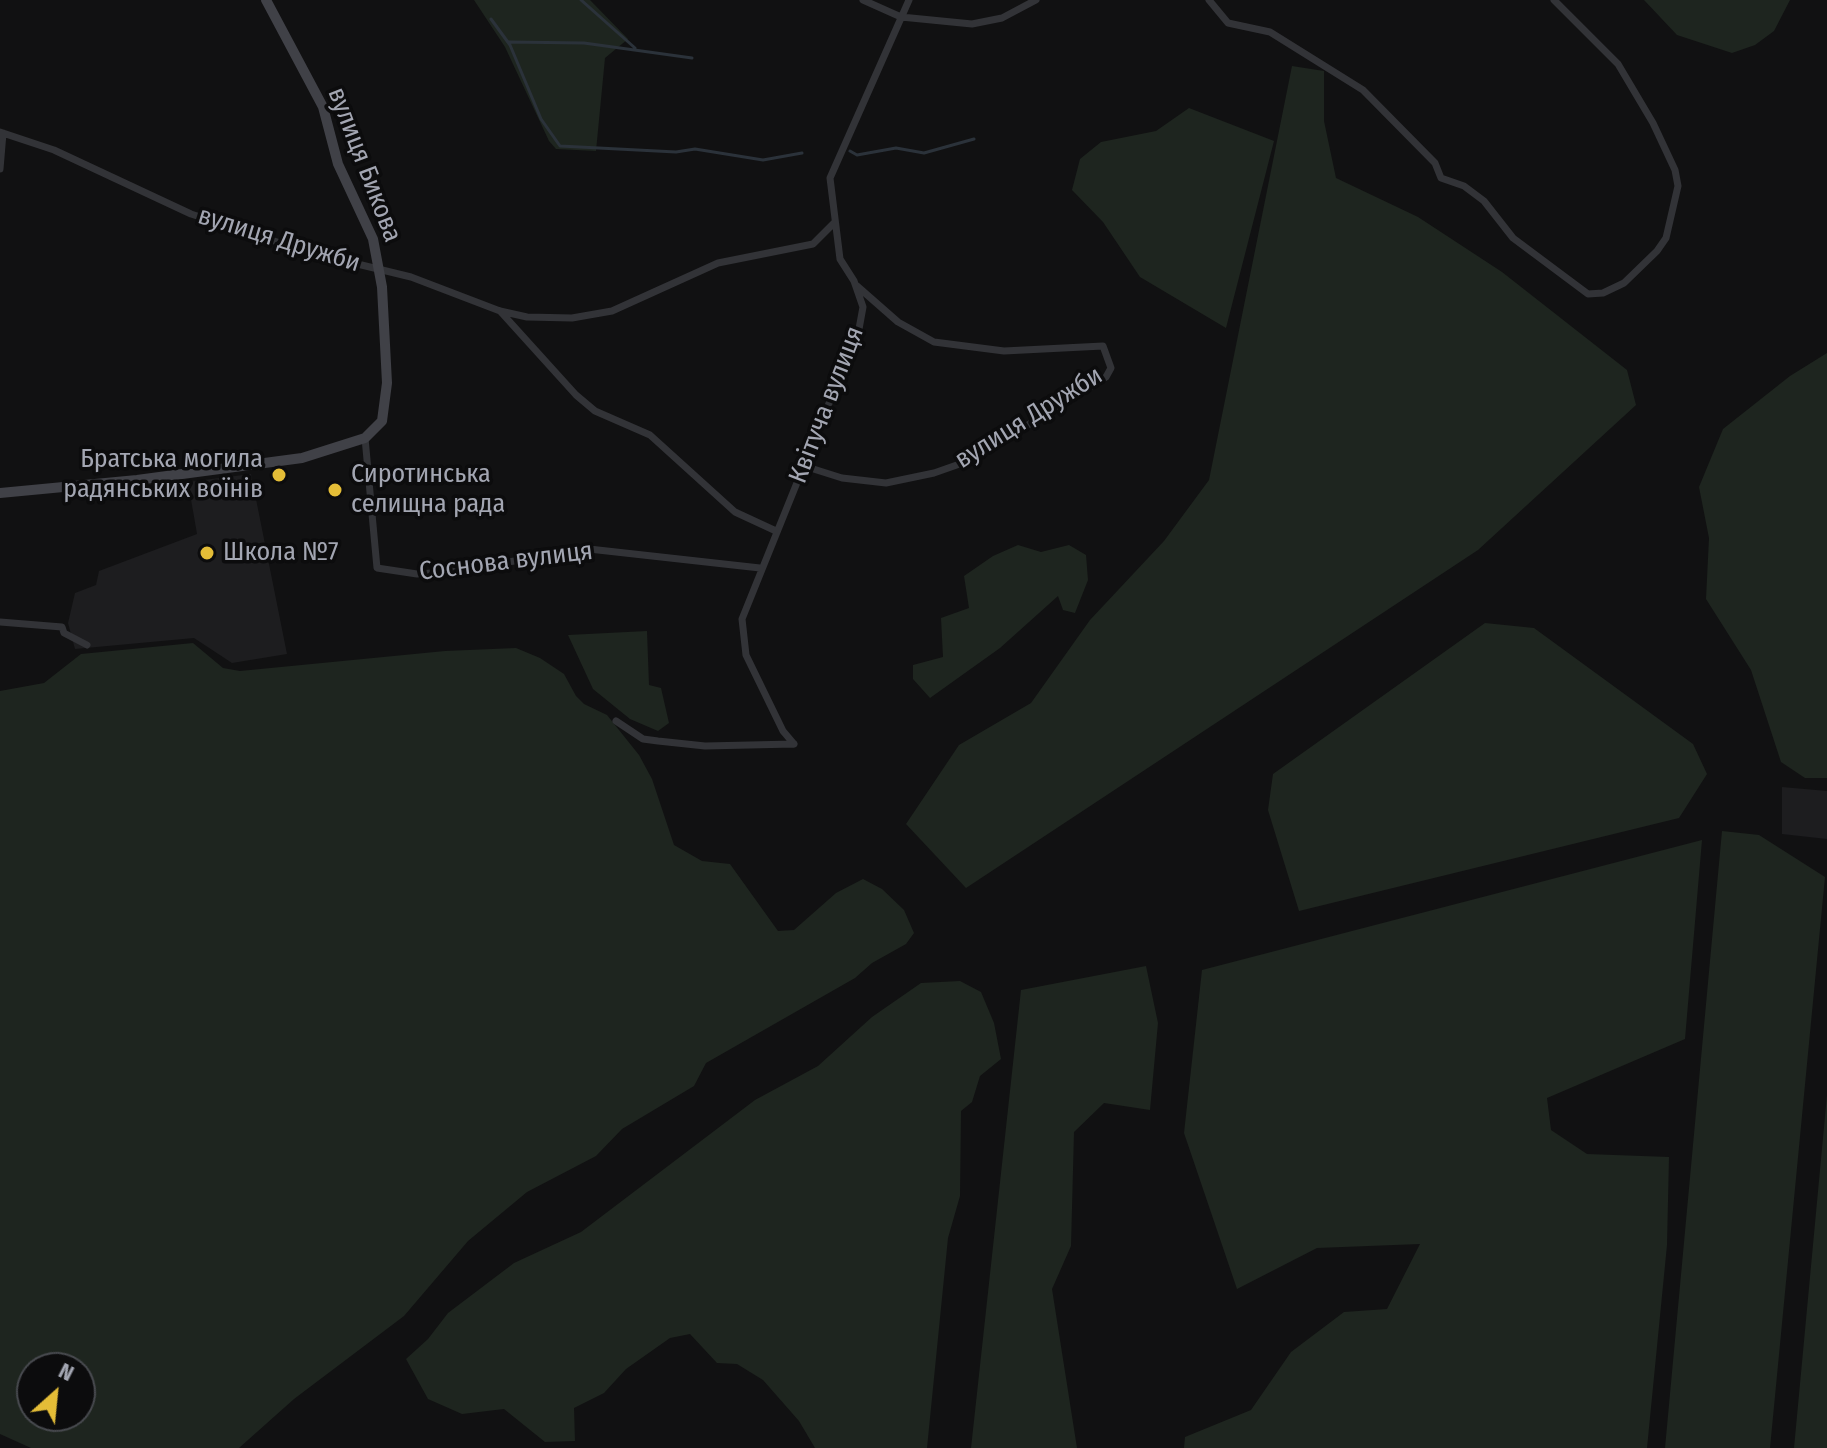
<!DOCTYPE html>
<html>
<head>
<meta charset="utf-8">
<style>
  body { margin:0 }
  #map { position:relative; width:1827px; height:1448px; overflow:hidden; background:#111112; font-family:"Fira Sans Condensed",sans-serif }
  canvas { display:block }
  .north { position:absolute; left:16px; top:1352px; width:80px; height:80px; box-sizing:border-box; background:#0c0c0d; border:2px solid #484a4f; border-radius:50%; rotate:27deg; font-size:22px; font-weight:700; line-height:32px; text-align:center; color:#a3a6b2 }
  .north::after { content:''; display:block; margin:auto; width:28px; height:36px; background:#e4bd37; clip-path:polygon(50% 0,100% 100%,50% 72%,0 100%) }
</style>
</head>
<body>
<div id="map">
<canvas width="1827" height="1448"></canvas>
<div class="north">N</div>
</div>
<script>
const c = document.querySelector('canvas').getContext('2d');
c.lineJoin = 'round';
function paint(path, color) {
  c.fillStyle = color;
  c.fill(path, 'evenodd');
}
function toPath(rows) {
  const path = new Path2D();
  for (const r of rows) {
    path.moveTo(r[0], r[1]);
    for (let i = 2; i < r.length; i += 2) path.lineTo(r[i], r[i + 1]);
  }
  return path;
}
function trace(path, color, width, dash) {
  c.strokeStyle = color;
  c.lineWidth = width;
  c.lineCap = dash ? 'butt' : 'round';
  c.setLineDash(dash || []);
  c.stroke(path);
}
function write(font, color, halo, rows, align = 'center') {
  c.font = font + ' "Fira Sans Condensed",sans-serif';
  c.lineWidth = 7;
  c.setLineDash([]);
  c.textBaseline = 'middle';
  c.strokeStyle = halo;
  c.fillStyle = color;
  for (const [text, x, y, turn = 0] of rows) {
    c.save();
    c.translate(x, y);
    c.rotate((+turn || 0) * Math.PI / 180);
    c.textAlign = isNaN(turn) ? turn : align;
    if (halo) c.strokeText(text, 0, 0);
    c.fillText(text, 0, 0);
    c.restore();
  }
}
paint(toPath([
  [251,474,287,654,232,663,194,638,75,649,68,623,75,593,96,585,99,571,197,534,188,482],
  [1782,787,1827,791,1827,839,1782,834]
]), '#1d1d1f');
paint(toPath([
  [474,0,590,0,628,39,605,58,596,151,556,149,549,141,505,47],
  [1644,0,1790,0,1774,31,1755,45,1732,53,1677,35],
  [1292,66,1324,71,1324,121,1336,178,1418,217,1502,272,1627,370,1636,405,1478,550,966,888,906,824,959,745,1031,703,1090,620,1164,541,1209,480],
  [1189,108,1274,141,1226,328,1140,277,1103,222,1072,190,1080,159,1101,142,1156,131],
  [1827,353,1827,778,1805,778,1781,762,1751,670,1706,599,1709,538,1699,487,1723,429,1790,376],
  [1018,545,1041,552,1069,545,1086,555,1088,580,1075,613,1063,610,1058,596,1000,648,930,698,913,679,913,665,943,657,941,618,969,608,964,576,993,556],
  [1485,623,1534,628,1693,744,1707,774,1679,818,1299,911,1268,810,1273,774],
  [647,631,649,685,661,688,669,723,658,731,630,719,593,689,568,635],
  [193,643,223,668,240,671,445,651,516,648,540,658,564,674,576,696,584,704,607,715,639,755,652,779,674,845,702,861,730,864,778,931,794,930,836,893,863,879,882,889,904,910,914,933,906,944,872,963,855,978,706,1063,694,1086,622,1129,596,1156,527,1192,468,1241,404,1316,294,1399,239,1448,31,1448,0,1434,0,691,44,683,81,654],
  [32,1368,80,1368,80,1416,32,1416],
  [1722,831,1759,835,1825,877,1770,1448,1665,1448],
  [1702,840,1685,1039,1547,1098,1551,1130,1587,1154,1669,1157,1667,1245,1647,1448,1184,1448,1185,1437,1251,1410,1291,1352,1344,1312,1387,1309,1420,1244,1317,1248,1237,1289,1184,1133,1202,970],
  [1146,966,1158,1023,1150,1110,1104,1103,1074,1132,1071,1246,1052,1289,1077,1448,971,1448,1021,990],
  [960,981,981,992,994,1023,1001,1059,980,1076,972,1102,961,1111,960,1196,948,1238,927,1448,815,1448,799,1421,763,1380,737,1364,717,1363,690,1334,670,1338,626,1369,604,1393,574,1408,575,1441,545,1442,504,1409,462,1414,428,1399,406,1359,428,1339,448,1313,514,1263,581,1232,755,1100,818,1066,872,1017,921,983],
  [1827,1095,1827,1448,1794,1448]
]), '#1e251f');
trace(toPath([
  [581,0,635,48],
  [491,19,510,45,541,119,560,146,676,152,695,149,763,160,802,153],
  [509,42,584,43,692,58],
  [850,151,857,155,896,148,924,153,974,139]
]), '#2b323a', 3);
trace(toPath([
  [863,0,901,17,972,24,1002,18,1036,0],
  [1209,0,1228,23,1270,32,1363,90,1435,163,1441,178,1464,186,1484,201,1513,238,1588,294,1603,293,1624,283,1657,251,1666,238,1678,186,1675,170,1653,123,1618,64,1554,0],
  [0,132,54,150,191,214,308,252,411,277,500,311,527,317,572,318,612,311,718,263,813,244,834,223],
  [0,169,3,133],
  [500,311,576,395,595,411,650,435,735,512,776,531],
  [365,438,377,568,417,574,446,572,589,549,760,568],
  [804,466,842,478,886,483,934,473,971,460,1106,377,1111,368,1103,346,1004,351,934,342,898,322,857,286],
  [0,622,62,627,64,633,87,645],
  [616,721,643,739,658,741,705,746,794,744],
  [794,744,783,731,746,655,742,619,859,329,863,307,854,281,840,259,830,178,909,0]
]), '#323337', 7);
trace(toPath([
  [0,493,137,480,302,458,365,438,382,421,387,383,382,287,373,239,338,164,323,107,266,0]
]), '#404147', 10);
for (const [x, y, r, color] of [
  [279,475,8,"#e4bd37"],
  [335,490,8,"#e4bd37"],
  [207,553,8,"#e4bd37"]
]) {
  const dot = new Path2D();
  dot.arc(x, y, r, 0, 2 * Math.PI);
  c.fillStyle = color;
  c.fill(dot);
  trace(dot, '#0c0c0d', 3);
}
write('26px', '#a3a6b2', '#0c0c0d', [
  ["вулиця Бикова",364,165,69],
  ["вулиця Дружби",279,240,17],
  ["Квітуча вулиця",827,405,-69],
  ["вулиця Дружби",1029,418,-32],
  ["Соснова вулиця",506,562,-7]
]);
write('26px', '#a3a6b2', '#0c0c0d', [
  ["Братська могила",263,460,"right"],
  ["радянських воїнів",263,490,"right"],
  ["Сиротинська",351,475],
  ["селищна рада",351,505],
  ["Школа №7",223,553]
], 'left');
</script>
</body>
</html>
